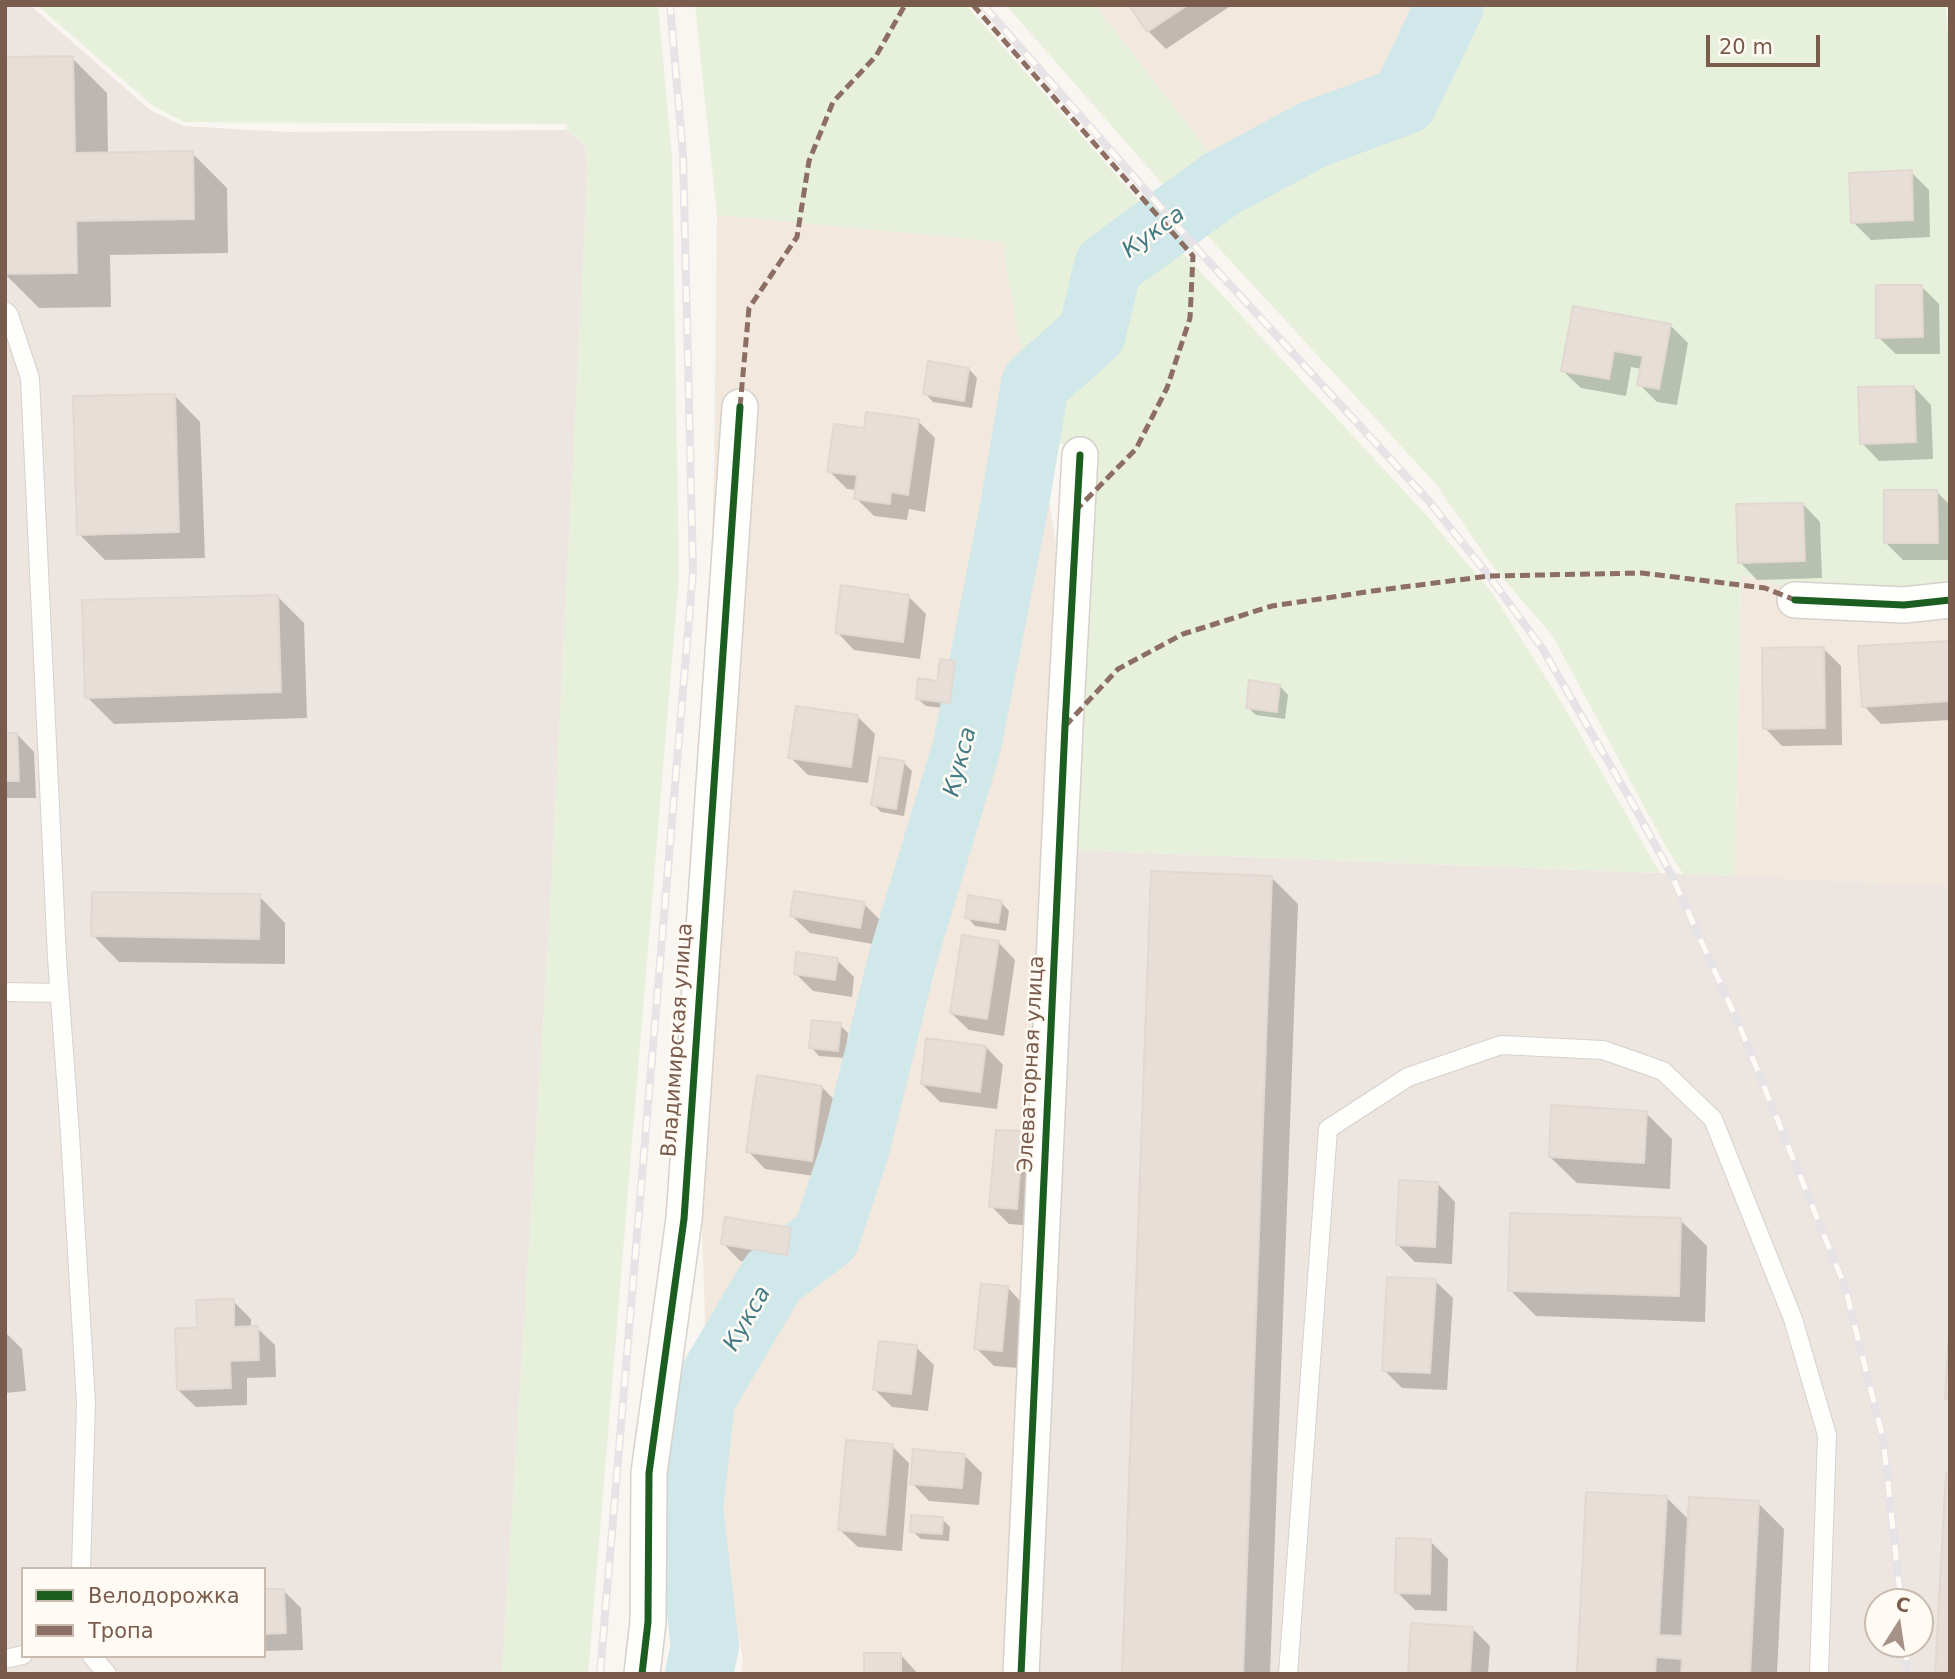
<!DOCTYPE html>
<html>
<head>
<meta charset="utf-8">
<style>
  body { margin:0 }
  #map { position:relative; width:1955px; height:1679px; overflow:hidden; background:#f9f5f0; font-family:"DejaVu Sans",sans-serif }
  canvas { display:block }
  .frame { position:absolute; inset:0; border:7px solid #7a5c4d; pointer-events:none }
  .legend { position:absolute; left:21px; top:1567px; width:245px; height:91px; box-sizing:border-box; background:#fffaf3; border:2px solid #cabbb1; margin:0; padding:9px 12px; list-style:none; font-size:21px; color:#7a5c4d }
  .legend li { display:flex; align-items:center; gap:14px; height:35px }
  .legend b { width:35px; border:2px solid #cabbb1 }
  .north { position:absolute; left:1864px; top:1588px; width:70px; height:70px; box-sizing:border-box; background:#fffaf3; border:2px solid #cabbb1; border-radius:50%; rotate:12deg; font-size:19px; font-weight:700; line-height:28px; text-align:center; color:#7a5c4d }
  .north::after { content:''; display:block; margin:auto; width:24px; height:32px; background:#a69286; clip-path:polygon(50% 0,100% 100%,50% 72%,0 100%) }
  .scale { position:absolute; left:1706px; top:35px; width:114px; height:32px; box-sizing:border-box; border:4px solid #7a5c4d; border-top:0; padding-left:9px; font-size:21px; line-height:24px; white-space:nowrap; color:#7a5c4d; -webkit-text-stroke:5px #fffaf3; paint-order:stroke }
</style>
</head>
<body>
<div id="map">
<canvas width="1955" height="1679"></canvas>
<div class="frame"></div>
<ul class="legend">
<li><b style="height:9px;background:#1b5e20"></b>Велодорожка</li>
<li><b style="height:9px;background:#8d6e63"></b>Тропа</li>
</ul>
<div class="north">С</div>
<div class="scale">20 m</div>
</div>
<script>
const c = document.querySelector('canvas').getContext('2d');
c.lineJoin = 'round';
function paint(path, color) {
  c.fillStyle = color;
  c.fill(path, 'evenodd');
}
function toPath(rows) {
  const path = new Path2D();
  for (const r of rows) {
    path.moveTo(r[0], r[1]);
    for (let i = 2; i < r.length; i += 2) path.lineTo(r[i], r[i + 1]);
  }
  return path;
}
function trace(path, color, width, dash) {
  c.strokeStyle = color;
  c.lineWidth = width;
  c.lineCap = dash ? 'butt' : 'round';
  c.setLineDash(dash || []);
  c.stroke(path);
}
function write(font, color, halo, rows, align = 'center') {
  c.font = font + ' "DejaVu Sans",sans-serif';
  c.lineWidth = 5;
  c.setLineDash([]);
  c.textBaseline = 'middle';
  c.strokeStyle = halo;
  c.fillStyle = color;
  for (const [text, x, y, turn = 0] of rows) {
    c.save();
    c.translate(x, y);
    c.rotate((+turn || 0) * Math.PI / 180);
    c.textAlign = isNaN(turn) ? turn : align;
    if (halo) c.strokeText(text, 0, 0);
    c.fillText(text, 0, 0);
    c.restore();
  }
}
paint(toPath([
  [1095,5,1430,5,1399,76,1220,166],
  [717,215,1003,242,1056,542,1008,1674,741,1674,743,1659,711,1513,702,1224,698,929,714,476],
  [1741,575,1805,591,1950,586,1950,886,1735,876]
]), '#f2e8de');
paint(toPath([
  [5,5,30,5,150,110,183,126,286,132,566,130,585,145,588,169,549,931,502,1674,5,1674],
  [23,1569,264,1569,264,1656,23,1656],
  [1070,850,1735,876,1950,886,1950,1674,1038,1674],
  [1878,1602,1920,1602,1920,1644,1878,1644]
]), '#ede5e0');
paint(toPath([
  [37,5,658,5,672,159,679,576,588,1674,502,1674,549,931,588,169,585,145,566,130,568,124,184,122,153,106],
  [695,5,966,5,1146,209,1098,247,1080,288,1078,330,1025,373,1002,242,717,215],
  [1006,5,1095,5,1220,166,1173,196],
  [1466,5,1946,5,1950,64,1950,586,1805,591,1741,575,1735,876,1683,874,1666,847,1552,635,1494,568,1435,483,1193,220,1318,155,1412,115],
  [1171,240,1419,507,1493,594,1563,705,1660,873,1070,850,1092,453,1048,440,1061,384,1098,353,1121,277]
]), '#e7f0db');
paint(toPath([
  [1131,5,1232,5,1166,49,1148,31],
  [72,58,107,93,108,154,192,153,227,188,228,253,110,255,111,307,39,308,5,274,5,59],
  [1911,172,1929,190,1930,237,1871,240,1853,222],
  [1922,287,1939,304,1940,354,1896,354,1878,337],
  [1670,325,1688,343,1677,405,1657,402,1639,384,1642,369,1631,367,1626,396,1581,388,1563,371],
  [969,369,977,378,972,408,933,402,925,393],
  [1914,387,1931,405,1933,459,1879,461,1862,443],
  [174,395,200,422,205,558,105,560,79,534],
  [918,421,935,438,925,512,909,509,907,520,874,516,856,498,857,490,847,489,829,471,865,430],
  [1936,491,1950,505,1950,560,1903,560,1886,543],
  [1803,504,1820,522,1822,578,1757,580,1740,562],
  [277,596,304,623,307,718,114,724,87,697],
  [908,596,926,614,920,659,854,650,837,632],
  [1950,642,1950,720,1881,724,1864,706],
  [1823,648,1841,666,1842,745,1782,746,1765,728],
  [955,663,963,671,958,710,926,706,917,698,938,683],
  [1280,686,1288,695,1285,719,1256,715,1247,707],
  [857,716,875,734,868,783,808,775,790,757],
  [17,734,34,752,36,798,5,798,5,735],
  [903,762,912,771,904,816,881,812,873,804],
  [1271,877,1298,904,1270,1674,1124,1674],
  [259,896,285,923,285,964,119,962,93,935],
  [1001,902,1009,911,1006,931,975,926,967,917],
  [864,904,882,922,878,945,810,933,792,916],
  [998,942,1015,960,1004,1036,969,1030,951,1013],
  [837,960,854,977,852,997,813,991,795,973],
  [840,1025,848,1033,846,1058,819,1056,811,1047],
  [986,1047,1003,1065,997,1109,940,1102,922,1084],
  [822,1087,839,1105,829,1178,765,1169,748,1151],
  [1646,1113,1672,1139,1670,1189,1577,1183,1550,1157],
  [1023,1133,1040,1151,1034,1226,1009,1224,991,1206],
  [1438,1184,1455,1202,1452,1264,1415,1262,1397,1244],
  [1680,1220,1707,1246,1705,1322,1536,1316,1510,1290],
  [790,1229,808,1247,804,1271,740,1261,723,1243],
  [1435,1281,1453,1298,1447,1390,1402,1388,1384,1370],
  [1008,1288,1025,1306,1019,1368,994,1366,976,1348],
  [233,1301,251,1319,251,1328,257,1328,275,1345,276,1377,247,1378,247,1405,196,1407,178,1390,199,1330],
  [5,1332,22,1349,26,1391,5,1393],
  [916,1347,934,1365,928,1411,892,1407,875,1390],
  [892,1446,909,1463,902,1551,858,1547,840,1530],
  [964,1455,982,1473,979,1505,929,1501,912,1483],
  [1666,1497,1690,1521,1758,1503,1784,1529,1777,1674,1579,1674],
  [942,1519,950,1527,949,1541,921,1539,912,1531],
  [1430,1541,1448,1559,1447,1611,1415,1610,1397,1592],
  [283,1590,301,1608,303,1650,264,1651,264,1591],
  [1472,1628,1490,1646,1488,1674,1410,1674],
  [901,1655,918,1674,866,1674]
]), '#0003');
trace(toPath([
  [699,1674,705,1646,689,1509,701,1399,773,1277,826,1237,855,1150,903,957,967,746,1015,502,1035,384,1092,333,1108,266,1221,184,1314,134,1404,101,1450,5]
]), '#d0e8ea', 68);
const building = toPath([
  [1129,5,1188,5,1147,32,1129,5],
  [73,56,75,153,193,151,194,219,76,221,77,273,5,274,5,57,73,56],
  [1912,170,1913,220,1851,223,1849,173,1912,170],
  [1876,285,1922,285,1923,337,1876,338,1876,285],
  [1573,306,1671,324,1659,389,1637,385,1643,356,1614,351,1609,379,1561,371,1573,306],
  [928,361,969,368,964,401,923,394,928,361],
  [1914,386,1916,442,1860,444,1858,387,1914,386],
  [175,394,179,532,77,535,73,396,175,394],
  [866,412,919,419,908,495,891,492,890,504,854,499,857,475,827,472,834,424,864,428,866,412],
  [1884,490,1937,490,1938,543,1884,543,1884,490],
  [1803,503,1805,561,1738,563,1736,504,1803,503],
  [841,585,909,595,903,642,835,633,841,585],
  [278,595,281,692,85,698,82,600,278,595],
  [1950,641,1950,701,1862,707,1858,646,1950,641],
  [1824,647,1825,728,1763,729,1762,648,1824,647],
  [940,659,955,661,950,703,916,699,918,678,937,681,940,659],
  [1249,680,1280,685,1277,712,1246,708,1249,680],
  [796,706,858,715,851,767,788,758,796,706],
  [5,733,17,733,19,781,5,781,5,733],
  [879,757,904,761,896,809,871,805,879,757],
  [1151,871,1272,876,1243,1674,1122,1674,1151,871],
  [794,891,865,902,860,928,790,916,794,891],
  [92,892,260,894,259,939,91,936,92,892],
  [968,895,1002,901,998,923,965,918,968,895],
  [962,935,999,941,987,1019,950,1013,962,935],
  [796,952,838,958,835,980,794,974,796,952],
  [812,1020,841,1023,838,1051,809,1048,812,1020],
  [926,1038,986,1046,980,1092,921,1084,926,1038],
  [757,1075,822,1086,812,1161,746,1152,757,1075],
  [1551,1105,1647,1111,1644,1163,1549,1157,1551,1105],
  [996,1130,1023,1131,1017,1209,989,1207,996,1130],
  [1399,1180,1438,1182,1435,1247,1396,1245,1399,1180],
  [1510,1213,1681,1218,1679,1296,1508,1291,1510,1213],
  [725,1217,791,1228,787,1255,721,1244,725,1217],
  [1387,1277,1436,1279,1430,1373,1382,1371,1387,1277],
  [981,1284,1008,1286,1002,1351,974,1349,981,1284],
  [234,1299,234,1327,258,1326,259,1360,230,1361,231,1388,177,1390,175,1328,197,1328,196,1300,234,1299],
  [1950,1317,1950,1399,1945,1399,1950,1317],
  [879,1341,917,1345,911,1394,873,1390,879,1341],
  [846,1440,893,1444,885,1535,838,1530,846,1440],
  [913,1449,965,1454,962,1488,910,1484,913,1449],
  [1946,1473,1950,1473,1950,1674,1935,1674,1946,1473],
  [1586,1492,1667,1496,1659,1635,1682,1636,1689,1497,1759,1501,1750,1674,1681,1674,1682,1659,1656,1657,1655,1674,1577,1674,1586,1492],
  [911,1515,943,1517,942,1534,910,1532,911,1515],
  [1396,1538,1431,1539,1430,1594,1395,1593,1396,1538],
  [264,1589,284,1589,286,1633,264,1634,264,1589],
  [1411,1623,1473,1627,1470,1674,1408,1674,1411,1623],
  [864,1653,901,1653,901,1674,864,1674,864,1653]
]);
paint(building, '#e6ded7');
trace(building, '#e2d8d2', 2);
const service = toPath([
  [5,311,9,315,30,378,57,958,70,1134,86,1403,81,1569],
  [5,992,59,993],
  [92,1656,107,1674],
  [5,1659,23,1655],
  [1288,1674,1328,1129,1408,1077,1501,1045,1603,1050,1663,1071,1713,1119,1793,1319,1827,1435,1819,1674]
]);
const minor = toPath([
  [1795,600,1904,605,1950,600],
  [642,1674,648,1622,649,1473,684,1219,740,407],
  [1021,1674,1065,726,1080,455]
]);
trace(service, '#d7d1cb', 20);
trace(minor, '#d7d1cb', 38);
trace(service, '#fefefd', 18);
trace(minor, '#fefefd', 35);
const rail = toPath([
  [983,5,1199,251,1428,500,1489,576,1542,648,1634,806,1671,874,1740,1027,1845,1287,1883,1438,1901,1602],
  [1906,1644,1907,1674],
  [600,1674,693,572,683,154,670,5]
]);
trace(rail, '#e6e3e7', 8);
trace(rail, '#fffaf3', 5, [16]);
trace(toPath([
  [973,5,1193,256,1190,318,1167,388,1136,449,1077,509],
  [740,407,749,308,797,237,809,161,833,102,876,56,905,5],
  [1065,726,1118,669,1183,634,1272,606,1380,590,1489,576,1642,573,1765,588,1795,600]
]), '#8d6e63', 5, [10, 5]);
trace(toPath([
  [1795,600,1904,605,1950,600],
  [642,1674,648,1622,649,1473,684,1219,740,407],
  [1021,1674,1065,726,1080,455]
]), '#1b5e20', 7);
write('21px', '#7a5c4d', '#fffaf3', [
  ["Владимирская улица",678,1040,-86],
  ["Элеваторная улица",1032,1064,-87]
]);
write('italic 23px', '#437c86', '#fffaf3', [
  ["Кукса",1154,233,-36],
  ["Кукса",961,762,-75],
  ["Кукса",748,1319,-60]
]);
</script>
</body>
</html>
